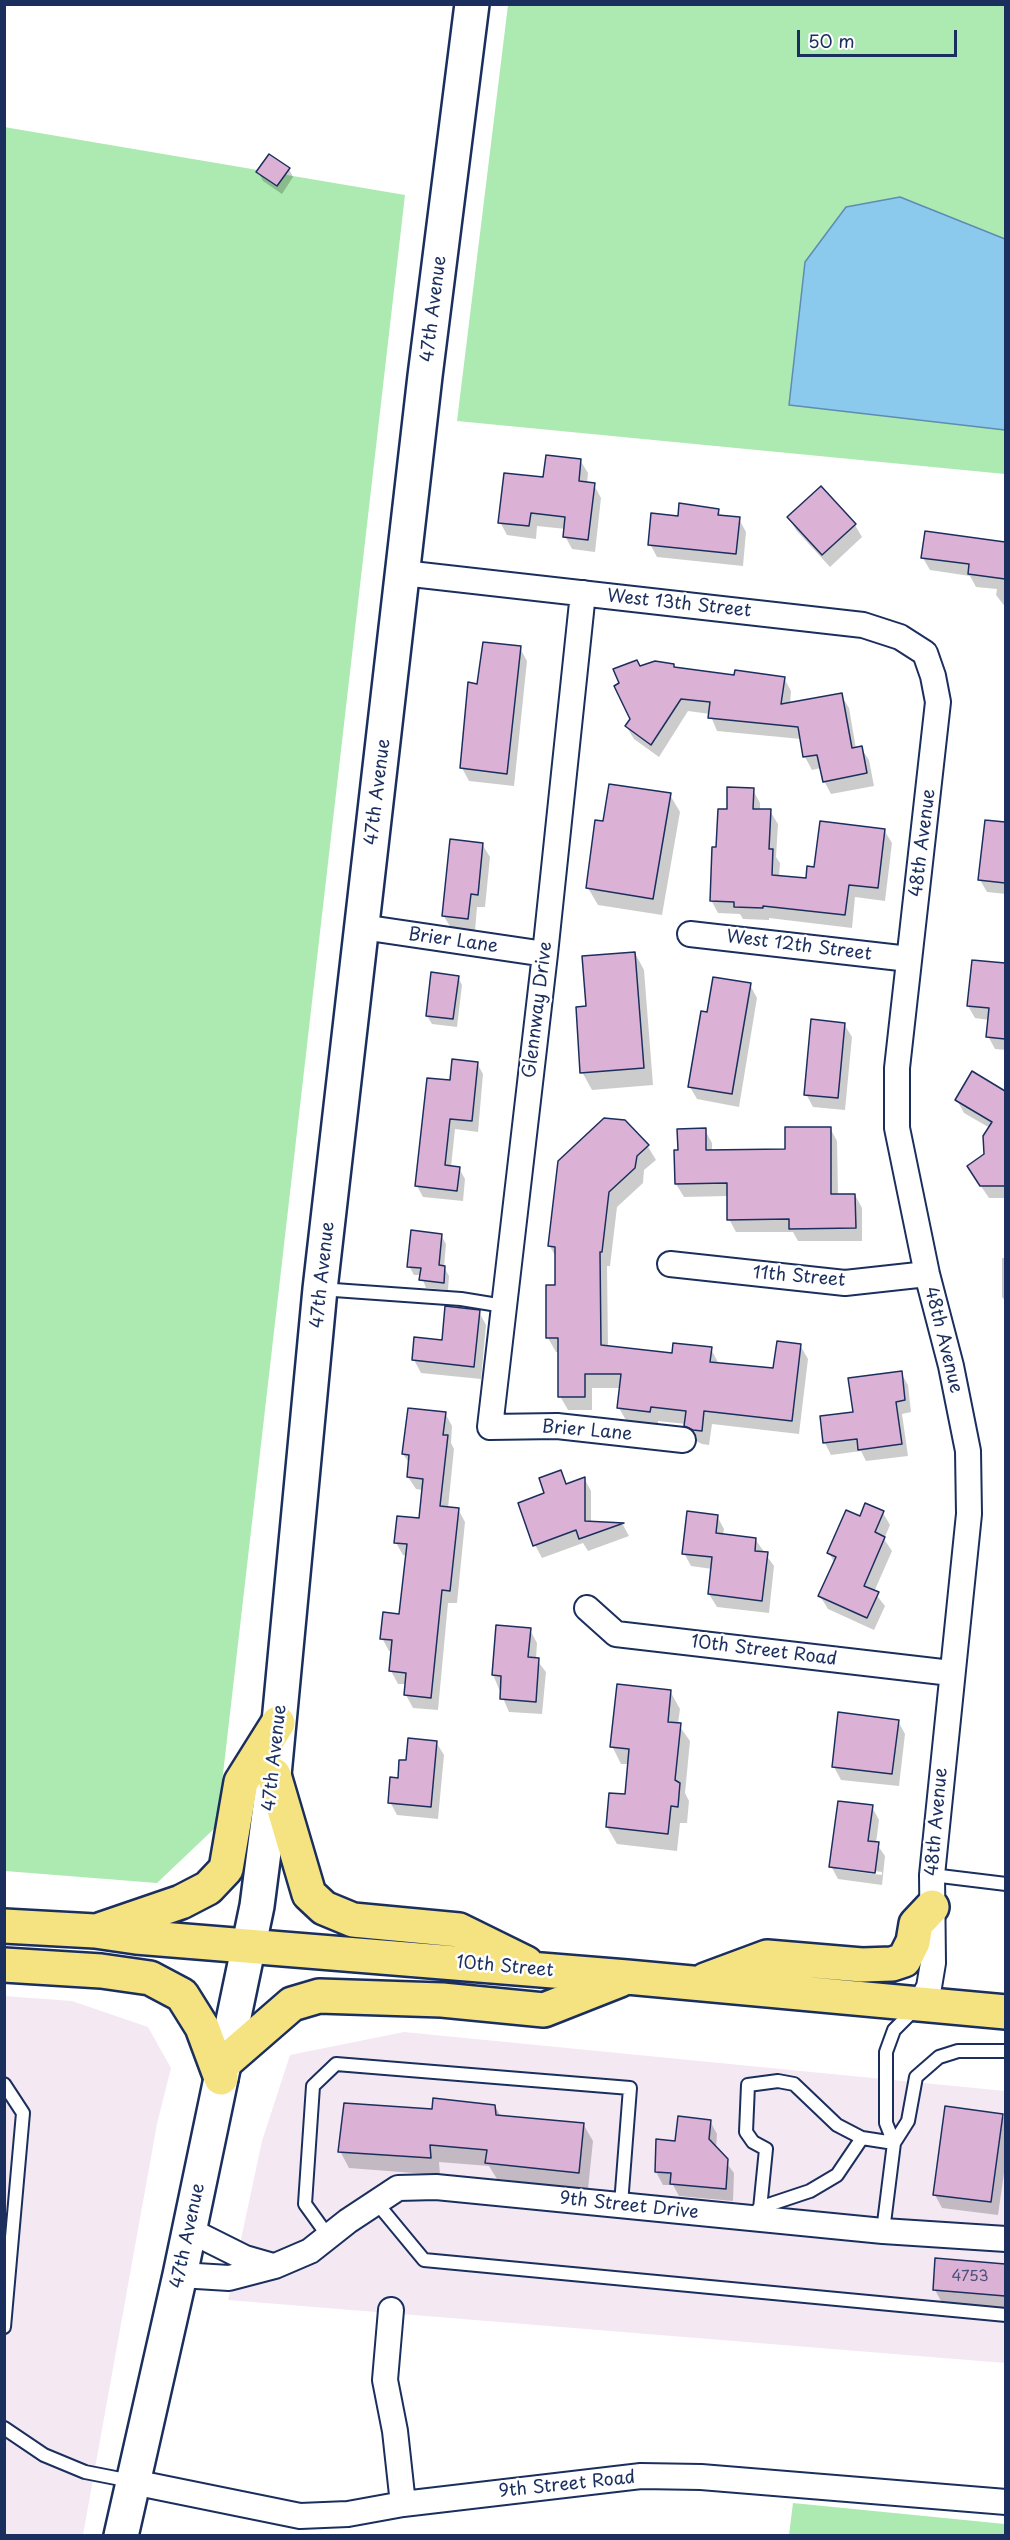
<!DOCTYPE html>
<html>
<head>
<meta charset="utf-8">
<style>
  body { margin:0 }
  #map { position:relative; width:1010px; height:2540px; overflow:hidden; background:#fff; font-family:"Playpen Sans",sans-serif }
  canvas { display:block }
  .frame { position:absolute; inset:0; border:6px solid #1b2f5e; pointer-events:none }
  .scale { position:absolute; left:797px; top:30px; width:160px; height:27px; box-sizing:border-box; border:3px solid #1b2f5e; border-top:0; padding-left:8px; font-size:18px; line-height:21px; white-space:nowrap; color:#1b2f5e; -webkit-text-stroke:4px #fff; paint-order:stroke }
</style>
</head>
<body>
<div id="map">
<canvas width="1010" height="2540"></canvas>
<div class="frame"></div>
<div class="scale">50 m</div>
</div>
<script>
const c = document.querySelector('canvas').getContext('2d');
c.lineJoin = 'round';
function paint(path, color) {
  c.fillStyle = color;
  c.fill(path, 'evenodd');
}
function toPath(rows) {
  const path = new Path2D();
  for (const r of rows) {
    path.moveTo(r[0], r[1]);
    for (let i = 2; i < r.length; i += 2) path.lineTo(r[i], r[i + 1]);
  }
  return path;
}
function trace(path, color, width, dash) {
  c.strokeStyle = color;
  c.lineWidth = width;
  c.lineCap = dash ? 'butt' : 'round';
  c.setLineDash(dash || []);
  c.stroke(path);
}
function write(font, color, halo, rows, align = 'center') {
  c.font = font + ' "Playpen Sans",sans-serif';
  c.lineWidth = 5;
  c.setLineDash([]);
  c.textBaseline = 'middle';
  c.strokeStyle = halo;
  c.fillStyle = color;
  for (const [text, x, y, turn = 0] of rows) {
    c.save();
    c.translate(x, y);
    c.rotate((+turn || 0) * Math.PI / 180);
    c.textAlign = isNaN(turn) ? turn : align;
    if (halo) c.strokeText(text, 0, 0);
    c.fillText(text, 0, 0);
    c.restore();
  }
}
paint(toPath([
  [4,1996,72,2001,148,2027,171,2068,157,2124,83,2535,5,2535],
  [404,2032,1005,2091,1005,2363,228,2300,262,2141,290,2055]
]), '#f4e8f3');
paint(toPath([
  [508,5,1005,5,1005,474,457,421],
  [4,127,405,195,217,1826,157,1883,5,1871],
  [793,2503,1005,2524,1005,2535,789,2535]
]), '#aceab1');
const water = toPath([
  [900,197,1005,239,1005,430,789,405,805,262,846,207,900,197]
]);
paint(water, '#8bcaec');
trace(water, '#5e8cb3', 1.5);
paint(toPath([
  [289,169,293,177,282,194,263,181,258,172],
  [580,460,588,473,587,484,594,485,601,498,595,552,572,549,565,536,566,529,537,526,536,539,507,535,500,522,544,479],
  [718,510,722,517,739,519,746,532,743,566,657,557,650,544,679,518],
  [789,517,855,525,862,537,830,567,796,530],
  [926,533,1006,543,1006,608,996,595,997,589,976,587,970,576,930,570,923,558],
  [520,648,527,661,514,786,469,781,462,768,479,685],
  [673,665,675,668,736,677,784,678,791,691,790,704,841,695,849,708,856,749,861,748,869,760,874,786,831,794,824,781,821,768,812,770,805,757,801,739,717,731,710,714,688,711,659,757,634,739,626,726,631,719,640,668],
  [753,790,760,803,760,810,770,811,778,824,776,857,780,863,779,877,807,879,816,869,884,830,892,843,885,901,855,897,852,928,769,918,769,920,743,919,740,914,718,913,711,900,718,849,728,811],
  [670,795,680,812,662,915,598,905,588,888,605,823],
  [986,822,1006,824,1006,894,987,892,980,880],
  [482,844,490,857,485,907,477,907,475,931,451,928,443,915],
  [635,953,644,970,653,1085,592,1090,582,1072,587,1007],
  [973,962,1006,965,1006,1050,995,1049,988,1036,989,1020,975,1018,968,1006],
  [458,977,462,985,457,1027,432,1024,427,1016],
  [750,985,757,998,739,1107,697,1099,690,1087,708,1014],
  [844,1024,852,1037,845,1110,813,1107,806,1094],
  [477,1063,483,1074,478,1132,455,1129,451,1167,459,1168,465,1179,463,1201,423,1197,417,1186,451,1082],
  [973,1073,1006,1092,1006,1198,989,1198,976,1179,985,1155,990,1128,964,1113,957,1100],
  [830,1128,837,1141,838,1195,855,1195,862,1208,862,1241,798,1241,793,1232,736,1232,729,1219,728,1196,684,1197,676,1184,705,1130,712,1143,712,1152,786,1150],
  [647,1145,656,1160,644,1170,643,1183,617,1207,610,1266,607,1266,608,1347,673,1354,711,1349,719,1364,775,1370,800,1345,808,1359,799,1434,712,1424,709,1445,702,1444,694,1440,686,1424,658,1421,658,1426,627,1422,619,1408,621,1388,592,1388,592,1410,568,1410,560,1396,559,1352,556,1352,548,1338,556,1286,556,1257,549,1245,560,1162],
  [441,1235,446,1244,444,1267,449,1276,448,1290,426,1288,421,1275,414,1275,409,1266],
  [1002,1258,1006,1258,1006,1302,1002,1297],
  [479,1312,486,1325,481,1379,421,1373,414,1360,443,1341],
  [901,1373,908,1385,911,1412,902,1414,908,1456,866,1461,861,1451,831,1455,825,1443,822,1418,855,1414],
  [445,1413,452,1426,451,1443,454,1449,448,1508,458,1509,465,1522,457,1603,448,1603,438,1710,413,1708,406,1695,407,1684,398,1684,391,1671,393,1651,389,1651,382,1638,401,1616,407,1556,403,1555,396,1543,420,1520,423,1490,416,1489,408,1477,410,1464,403,1454],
  [560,1472,567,1485,584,1478,591,1491,591,1523,623,1525,629,1536,588,1551,583,1543,542,1558,535,1545],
  [883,1513,890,1525,884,1539,892,1551,874,1592,885,1606,874,1630,828,1609,820,1596,835,1564,829,1553],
  [717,1516,724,1529,723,1535,755,1539,774,1566,769,1613,717,1607,709,1594,712,1569,691,1566,684,1553],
  [530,1630,537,1643,536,1659,546,1672,542,1714,509,1712,493,1675],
  [670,1691,680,1709,678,1724,690,1741,685,1793,689,1801,687,1823,680,1823,677,1851,617,1844,607,1827,626,1796,629,1764,621,1764,612,1746],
  [898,1721,905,1734,899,1786,841,1780,834,1767],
  [436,1742,444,1755,438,1819,397,1815,390,1802,407,1762],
  [872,1807,879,1820,876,1843,885,1856,882,1885,838,1879,831,1866],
  [837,1866,882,1872,882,1875,837,1869],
  [495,2106,501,2117,583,2124,593,2141,588,2189,497,2179,489,2166,439,2162,440,2175,349,2168,340,2151,433,2111],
  [1002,2115,1006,2121,1006,2159,998,2215,942,2208,935,2195],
  [710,2121,717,2134,716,2149,734,2173,733,2201,679,2196,673,2185,663,2185,656,2172,677,2143],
  [937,2260,1006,2265,1006,2308,942,2303,935,2290]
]), '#0003');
const building = toPath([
  [269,154,290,168,277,186,256,172,269,154],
  [546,455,581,459,579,481,595,483,588,540,563,537,565,517,531,513,529,526,498,523,504,473,543,477,546,455],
  [821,486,856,524,822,555,787,517,821,486],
  [679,503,719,509,718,515,740,517,736,554,648,545,651,513,678,516,679,503],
  [925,531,1005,542,1005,579,968,574,969,564,921,558,925,531],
  [483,642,521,646,507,774,460,768,468,682,477,684,483,642],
  [637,660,640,666,655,661,674,664,674,667,734,675,735,670,785,677,781,704,842,693,852,748,862,746,867,773,823,782,817,755,803,757,798,727,708,718,710,702,681,699,651,745,625,726,630,719,614,686,619,683,613,669,637,660],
  [609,784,671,793,653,899,586,888,595,820,603,821,609,784],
  [727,787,754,788,753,809,771,809,769,849,773,849,772,875,806,878,807,866,814,867,820,821,885,829,878,888,849,885,845,915,763,906,763,908,734,907,734,902,710,901,712,847,716,847,718,809,727,809,727,787],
  [985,820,1005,822,1005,883,978,880,985,820],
  [450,839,483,843,478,895,471,894,468,919,442,916,450,839],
  [635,952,644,1068,580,1073,576,1007,586,1006,582,956,635,952],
  [972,960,1005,963,1005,1039,986,1037,989,1008,967,1006,972,960],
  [431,972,459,976,453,1019,426,1016,431,972],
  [713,977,751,983,732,1094,688,1087,701,1011,707,1012,713,977],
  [811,1019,845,1023,838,1098,804,1095,811,1019],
  [452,1059,478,1062,472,1121,450,1119,445,1165,460,1167,457,1191,415,1186,427,1078,450,1080,452,1059],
  [972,1071,1005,1091,1005,1186,980,1186,967,1166,984,1154,983,1136,992,1122,955,1100,972,1071],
  [604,1118,625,1120,649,1145,637,1156,635,1168,609,1192,602,1252,600,1252,601,1345,672,1353,673,1343,712,1347,710,1362,773,1368,777,1341,801,1344,792,1421,704,1411,702,1431,693,1430,684,1426,686,1411,651,1407,650,1412,617,1408,621,1374,585,1374,585,1397,558,1397,558,1338,546,1338,546,1285,555,1285,555,1247,548,1246,558,1161,604,1118],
  [785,1127,831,1127,831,1194,855,1194,856,1228,789,1229,789,1219,727,1220,727,1183,675,1184,674,1150,678,1150,677,1129,706,1128,706,1150,785,1149,785,1127],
  [411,1230,442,1234,439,1265,445,1266,444,1283,419,1280,421,1268,407,1267,411,1230],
  [445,1306,480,1310,474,1367,412,1360,414,1337,442,1340,445,1306],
  [902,1371,905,1400,896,1402,902,1444,858,1450,857,1439,823,1443,820,1416,853,1412,848,1378,902,1371],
  [408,1408,446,1412,443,1435,448,1435,440,1506,459,1508,450,1591,442,1590,431,1698,404,1695,406,1673,389,1671,392,1640,380,1639,383,1612,399,1614,407,1544,394,1543,397,1516,419,1518,423,1479,407,1477,409,1455,402,1454,408,1408],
  [561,1470,566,1484,585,1477,585,1521,624,1523,579,1539,576,1530,533,1546,518,1503,544,1493,539,1478,561,1470],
  [865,1503,884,1511,875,1532,885,1537,864,1586,879,1592,867,1618,818,1596,836,1557,827,1553,846,1510,860,1516,865,1503],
  [687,1511,718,1515,716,1533,756,1538,755,1551,768,1552,762,1601,708,1594,712,1557,682,1554,687,1511],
  [496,1625,531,1628,528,1657,539,1658,536,1702,500,1699,501,1676,492,1675,496,1625],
  [617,1684,671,1690,668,1722,681,1723,675,1780,680,1783,678,1807,671,1806,668,1834,606,1827,609,1793,625,1794,629,1749,610,1747,617,1684],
  [838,1712,899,1720,892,1774,832,1767,838,1712],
  [408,1738,437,1741,431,1807,388,1803,390,1777,398,1778,399,1760,406,1760,408,1738],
  [838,1801,873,1805,868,1841,879,1842,875,1873,829,1867,838,1801],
  [433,2098,495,2105,496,2115,584,2123,579,2173,485,2163,487,2150,430,2145,431,2158,338,2152,344,2103,432,2109,433,2098],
  [945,2106,1003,2114,991,2202,933,2195,945,2106],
  [678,2116,711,2120,709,2139,728,2159,726,2189,670,2184,671,2173,655,2172,656,2139,675,2141,678,2116],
  [935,2258,1005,2264,1005,2296,933,2290,935,2258]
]);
paint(building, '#dcb1d6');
trace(building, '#1b2f5e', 1.5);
const service = toPath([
  [320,1289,461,1299,504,1306],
  [932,1875,1006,1884],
  [4,2084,23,2113,4,2327],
  [894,2143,886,2123,886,2052,894,2030,916,2008],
  [376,2202,424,2260,1006,2315],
  [759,2208,810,2191,837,2175,862,2138],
  [759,2219,766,2149,753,2142,746,2132,748,2085,778,2081,794,2084,837,2125,862,2138,894,2143],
  [883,2231,894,2143,908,2121,916,2077,939,2057,958,2051,1006,2051],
  [328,2236,305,2204,313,2086,336,2064,630,2088,621,2204],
  [4,2428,44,2455,85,2472,131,2481]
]);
const minor = toPath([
  [403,573,863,625,900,637,925,653,933,676,938,702,897,1068,897,1128,927,1274,951,1366,968,1451,969,1514,932,1875,933,1963,929,1987,919,2005],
  [583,593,545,954,490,1427,557,1426,683,1440],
  [362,927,545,954],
  [690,934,909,959],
  [670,1264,845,1283,927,1274],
  [587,1608,616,1634,951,1673],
  [189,2230,245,2258,273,2266],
  [180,2275,229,2278,275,2266,310,2251,348,2221,398,2188,436,2187,883,2231,1006,2239],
  [391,2310,385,2380,395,2431,403,2504],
  [133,2482,300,2516,348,2514,403,2504,641,2476,701,2477,1006,2502]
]);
const secondary = toPath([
  [121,2536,180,2275,257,1906,274,1775,320,1289,425,376,472,4]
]);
const primary = toPath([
  [274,1775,309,1894,324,1908,353,1920,459,1930,526,1963],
  [4,1926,95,1931,136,1937,627,1977,1006,2012],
  [102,1929,181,1902,208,1888,226,1869,241,1782,278,1723],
  [4,1965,101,1971,150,1978,182,1995,202,2027,221,2078],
  [705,1980,767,1957,862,1965,892,1964,904,1960,913,1942,916,1924,932,1907],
  [224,2063,292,2004,319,1996,442,2000,544,2010,620,1980]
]);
trace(service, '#1b2f5e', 16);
trace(minor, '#1b2f5e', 28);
trace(secondary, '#1b2f5e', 38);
trace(primary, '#1b2f5e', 38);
trace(service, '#fff', 12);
trace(minor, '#fff', 24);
trace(secondary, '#fff', 33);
trace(primary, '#f5e382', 33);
write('15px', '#4b507c', null, [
  ["4753",970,2277]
]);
write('18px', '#1b2f5e', '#fff', [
  ["47th Avenue",434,309,-83],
  ["West 13th Street",679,604,6],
  ["47th Avenue",378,792,-83],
  ["48th Avenue",923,843,-83],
  ["Brier Lane",453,941,8],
  ["West 12th Street",799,946,7],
  ["Glennway Drive",538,1010,-83],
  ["47th Avenue",323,1275,-84],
  ["11th Street",799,1277,5],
  ["48th Avenue",943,1340,76],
  ["Brier Lane",587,1431,5],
  ["10th Street Road",764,1651,7],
  ["47th Avenue",275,1758,-84],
  ["48th Avenue",937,1822,-85],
  ["10th Street",505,1967,5],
  ["9th Street Drive",629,2206,6],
  ["47th Avenue",188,2236,-78],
  ["9th Street Road",567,2485,-6]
]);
</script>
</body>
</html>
